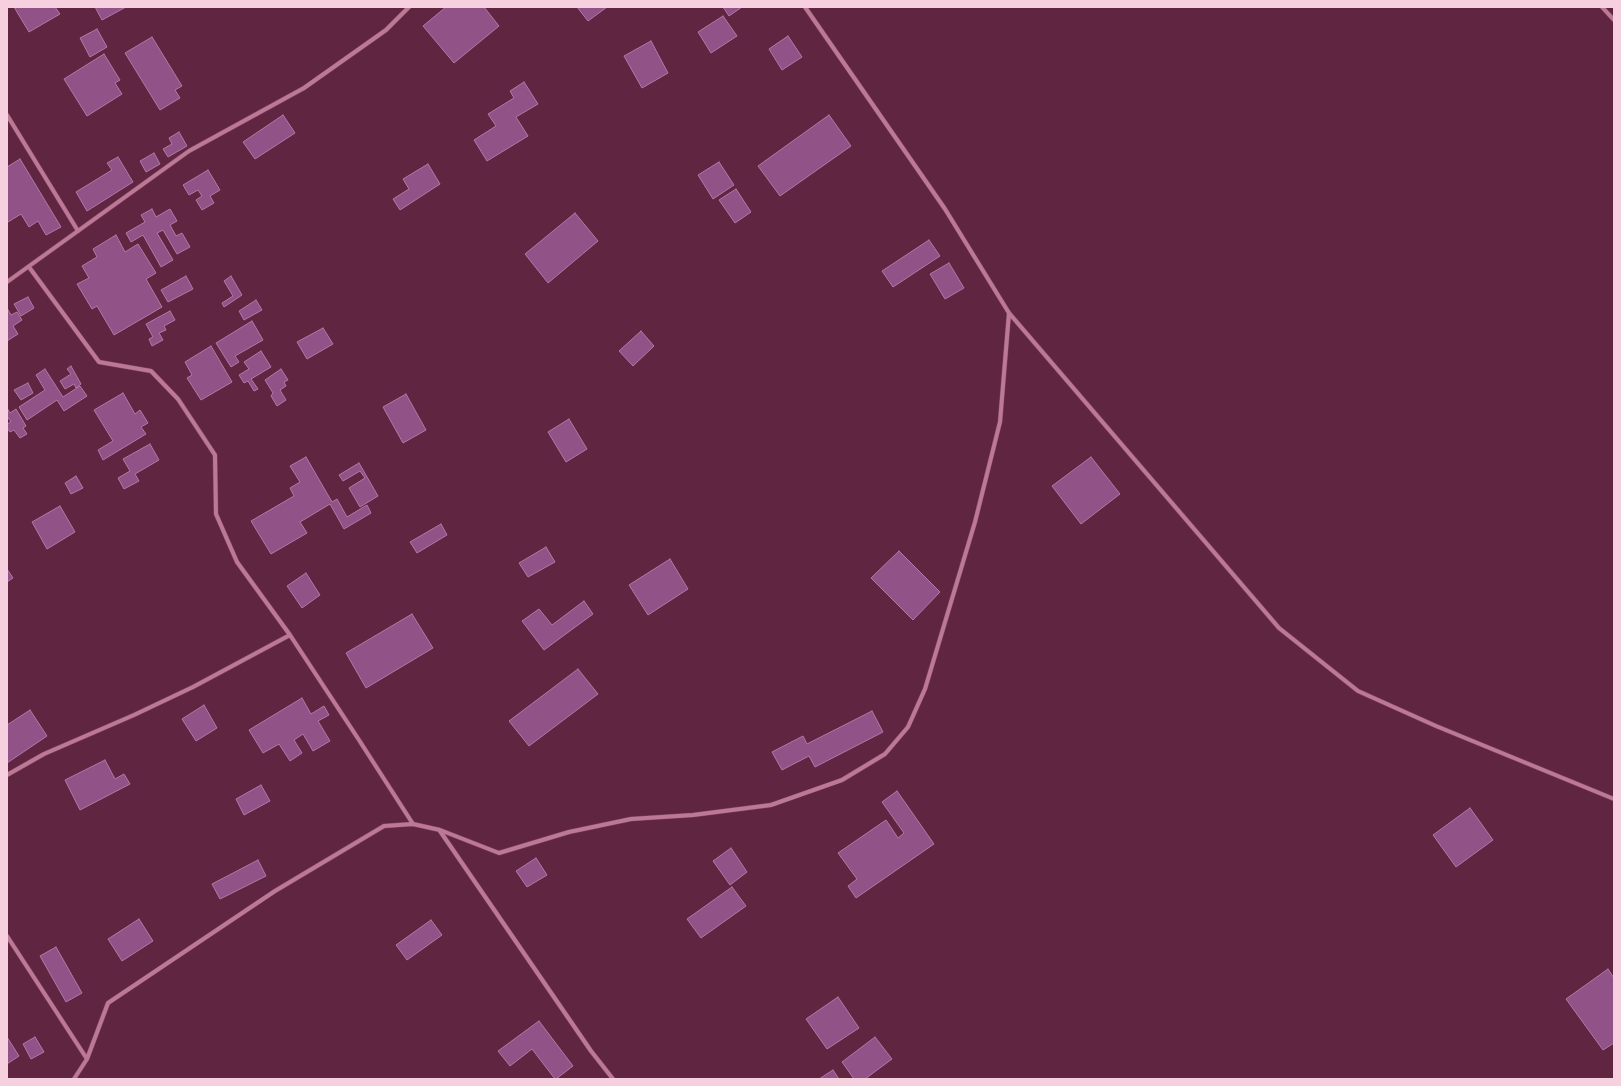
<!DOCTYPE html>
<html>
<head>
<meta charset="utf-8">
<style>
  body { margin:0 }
  #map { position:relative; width:1621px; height:1086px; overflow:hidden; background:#602541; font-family:"Source Sans 3",sans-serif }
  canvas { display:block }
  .frame { position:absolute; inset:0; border:8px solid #f6d0de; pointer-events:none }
</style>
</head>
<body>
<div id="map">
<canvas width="1621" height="1086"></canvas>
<div class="frame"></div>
</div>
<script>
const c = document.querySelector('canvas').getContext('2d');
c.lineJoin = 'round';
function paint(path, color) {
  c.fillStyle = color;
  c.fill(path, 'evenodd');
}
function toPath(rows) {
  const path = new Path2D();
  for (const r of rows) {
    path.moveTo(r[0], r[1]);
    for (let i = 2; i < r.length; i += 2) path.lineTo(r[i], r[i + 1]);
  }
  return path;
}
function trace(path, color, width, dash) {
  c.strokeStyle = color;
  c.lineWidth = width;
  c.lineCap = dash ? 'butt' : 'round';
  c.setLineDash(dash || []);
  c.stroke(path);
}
const building = toPath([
  [14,7,55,7,60,14,29,32,14,7],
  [95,7,126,7,102,20,95,7],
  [446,7,484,7,499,26,454,63,423,26,446,7],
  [577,7,607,7,588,21,577,7],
  [723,7,742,7,729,16,723,7],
  [723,16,737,36,711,53,698,32,723,16],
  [97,29,107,47,90,57,80,38,97,29],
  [788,36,802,57,782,70,769,49,788,36],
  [152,37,182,86,175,90,180,98,160,110,125,53,152,37],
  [651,41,668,73,642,88,624,56,651,41],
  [104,54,120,80,115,83,122,94,87,116,64,79,104,54],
  [524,82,538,104,516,117,528,136,487,161,474,140,496,126,488,114,514,98,510,91,524,82],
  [283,115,295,133,255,159,243,142,283,115],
  [829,115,851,146,780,196,758,166,829,115],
  [179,132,187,146,168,157,163,149,172,144,169,138,179,132],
  [154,153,160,164,146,172,140,161,154,153],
  [118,157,133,182,87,211,76,192,112,170,107,163,118,157],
  [20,159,61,227,46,235,38,221,29,227,21,214,8,222,7,220,7,167,20,159],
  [719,162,734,185,713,199,698,175,719,162],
  [428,164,440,184,400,210,393,199,409,189,403,179,428,164],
  [208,170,220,190,210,196,214,203,202,210,196,200,202,196,198,190,189,195,183,185,208,170],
  [736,189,751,212,735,223,719,200,736,189],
  [152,209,156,217,170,209,177,221,170,225,176,236,182,233,190,247,177,254,163,230,157,233,173,260,161,267,143,235,131,242,126,233,145,222,141,215,152,209],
  [575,213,598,241,548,283,525,254,575,213],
  [116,235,125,252,138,244,156,273,146,279,162,307,114,335,97,306,92,309,77,284,89,278,82,266,97,257,93,249,116,235],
  [929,240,940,256,893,287,882,271,929,240],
  [949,263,964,288,945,299,930,274,949,263],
  [186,276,193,289,168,302,161,290,186,276],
  [231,276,242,295,224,307,222,303,233,296,224,281,231,276],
  [28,297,34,308,21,316,14,304,28,297],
  [256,300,262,310,244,320,239,311,256,300],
  [7,308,11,315,17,312,22,320,13,326,18,334,7,341,7,308],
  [170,311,175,320,164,326,166,330,159,333,163,340,152,346,149,339,153,337,146,324,170,311],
  [252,321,263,340,235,356,239,362,231,367,216,343,252,321],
  [323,328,333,344,307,359,297,342,323,328],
  [641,331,654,346,633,366,619,351,641,331],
  [211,346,232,382,201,400,187,378,192,375,185,362,211,346],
  [261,351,271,367,251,379,258,389,254,391,248,381,244,383,239,375,249,369,244,362,261,351],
  [71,366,81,384,76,388,74,384,65,389,60,381,71,374,67,369,71,366],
  [45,369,63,397,80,386,87,396,64,411,57,400,27,420,19,407,45,390,36,375,45,369],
  [281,369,288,380,284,382,286,386,280,390,286,400,277,406,271,396,273,393,265,380,281,369],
  [28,383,33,393,21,400,14,390,28,383],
  [123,393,135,414,140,410,148,423,141,427,146,434,103,460,98,450,113,441,94,410,123,393],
  [406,394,426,430,403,443,383,407,406,394],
  [7,408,10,413,16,409,26,426,23,428,27,434,20,438,14,430,10,432,7,428,7,424,11,422,7,416,7,408],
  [569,419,587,449,566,462,548,432,569,419],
  [150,444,159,460,135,474,139,481,124,489,118,478,130,471,123,459,150,444],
  [306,457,332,502,337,499,347,517,367,505,371,513,344,529,330,504,300,522,307,533,271,554,251,521,294,496,290,488,300,482,290,466,306,457],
  [1091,457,1120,494,1081,524,1052,486,1091,457],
  [359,463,378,496,360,507,349,488,365,478,360,471,343,481,339,475,359,463],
  [76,476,83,488,71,494,65,483,76,476],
  [60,506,75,532,47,549,32,522,60,506],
  [441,524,447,535,417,553,410,542,441,524],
  [546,547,555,562,528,577,519,563,546,547],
  [899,551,940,592,913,620,871,578,899,551],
  [670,559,688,589,648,615,629,585,670,559],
  [7,569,13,578,7,582,7,569],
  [306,573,320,595,302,608,287,586,306,573],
  [584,601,593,614,544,650,522,621,539,609,552,625,584,601],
  [412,614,433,648,366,688,346,653,412,614],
  [578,669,598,694,529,746,509,721,578,669],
  [302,698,311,714,324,706,329,715,318,721,330,741,313,751,303,734,294,740,302,753,290,761,279,744,263,753,249,730,302,698],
  [204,705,217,728,196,741,182,719,204,705],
  [30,710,47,736,7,763,7,725,30,710],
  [872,711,883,732,815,767,809,756,782,770,772,752,803,736,807,744,872,711],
  [105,760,115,779,124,774,130,784,80,810,65,780,105,760],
  [261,785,270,801,244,815,236,799,261,785],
  [897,791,934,844,856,898,848,886,857,879,838,853,886,820,898,838,904,833,882,802,897,791],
  [1470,808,1493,840,1456,867,1433,835,1470,808],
  [731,848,747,872,730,885,713,861,731,848],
  [536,858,547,875,527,887,516,871,536,858],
  [258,860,266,876,220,899,212,884,258,860],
  [732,887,746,906,701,938,687,919,732,887],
  [139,919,153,941,122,961,108,939,139,919],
  [431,920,442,935,407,960,396,945,431,920],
  [56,947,82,993,66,1002,40,956,56,947],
  [1608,969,1614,978,1614,1043,1603,1050,1566,999,1608,969],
  [838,997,859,1028,827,1049,806,1019,838,997],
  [539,1021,573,1066,556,1079,555,1079,532,1049,510,1066,498,1051,539,1021],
  [7,1037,19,1056,7,1064,7,1037],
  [35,1037,44,1052,31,1059,23,1044,35,1037],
  [875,1037,892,1059,865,1079,854,1079,842,1062,875,1037],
  [833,1070,839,1079,819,1079,833,1070]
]);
paint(building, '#905287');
trace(building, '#b179a7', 1);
const minor = toPath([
  [805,7,945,209,1009,313,1279,628,1358,691,1436,726,1614,799],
  [1602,7,1614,20],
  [7,115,78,231],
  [29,267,99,362,151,371,178,399,215,455,216,514,237,562,290,635],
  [7,282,189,151,304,88,386,30,409,7],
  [7,775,44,754,134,715,193,687,290,635,359,740,413,824],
  [440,831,591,1051,613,1079],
  [7,936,87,1059],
  [74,1079,87,1059,108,1003,275,891,384,826,413,824,440,830,499,853,569,832,631,819,693,815,771,805,842,780,885,754,908,727,925,689,975,522,1000,422,1009,313]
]);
trace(minor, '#79445f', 5);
trace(minor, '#bd7896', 4);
</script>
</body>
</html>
